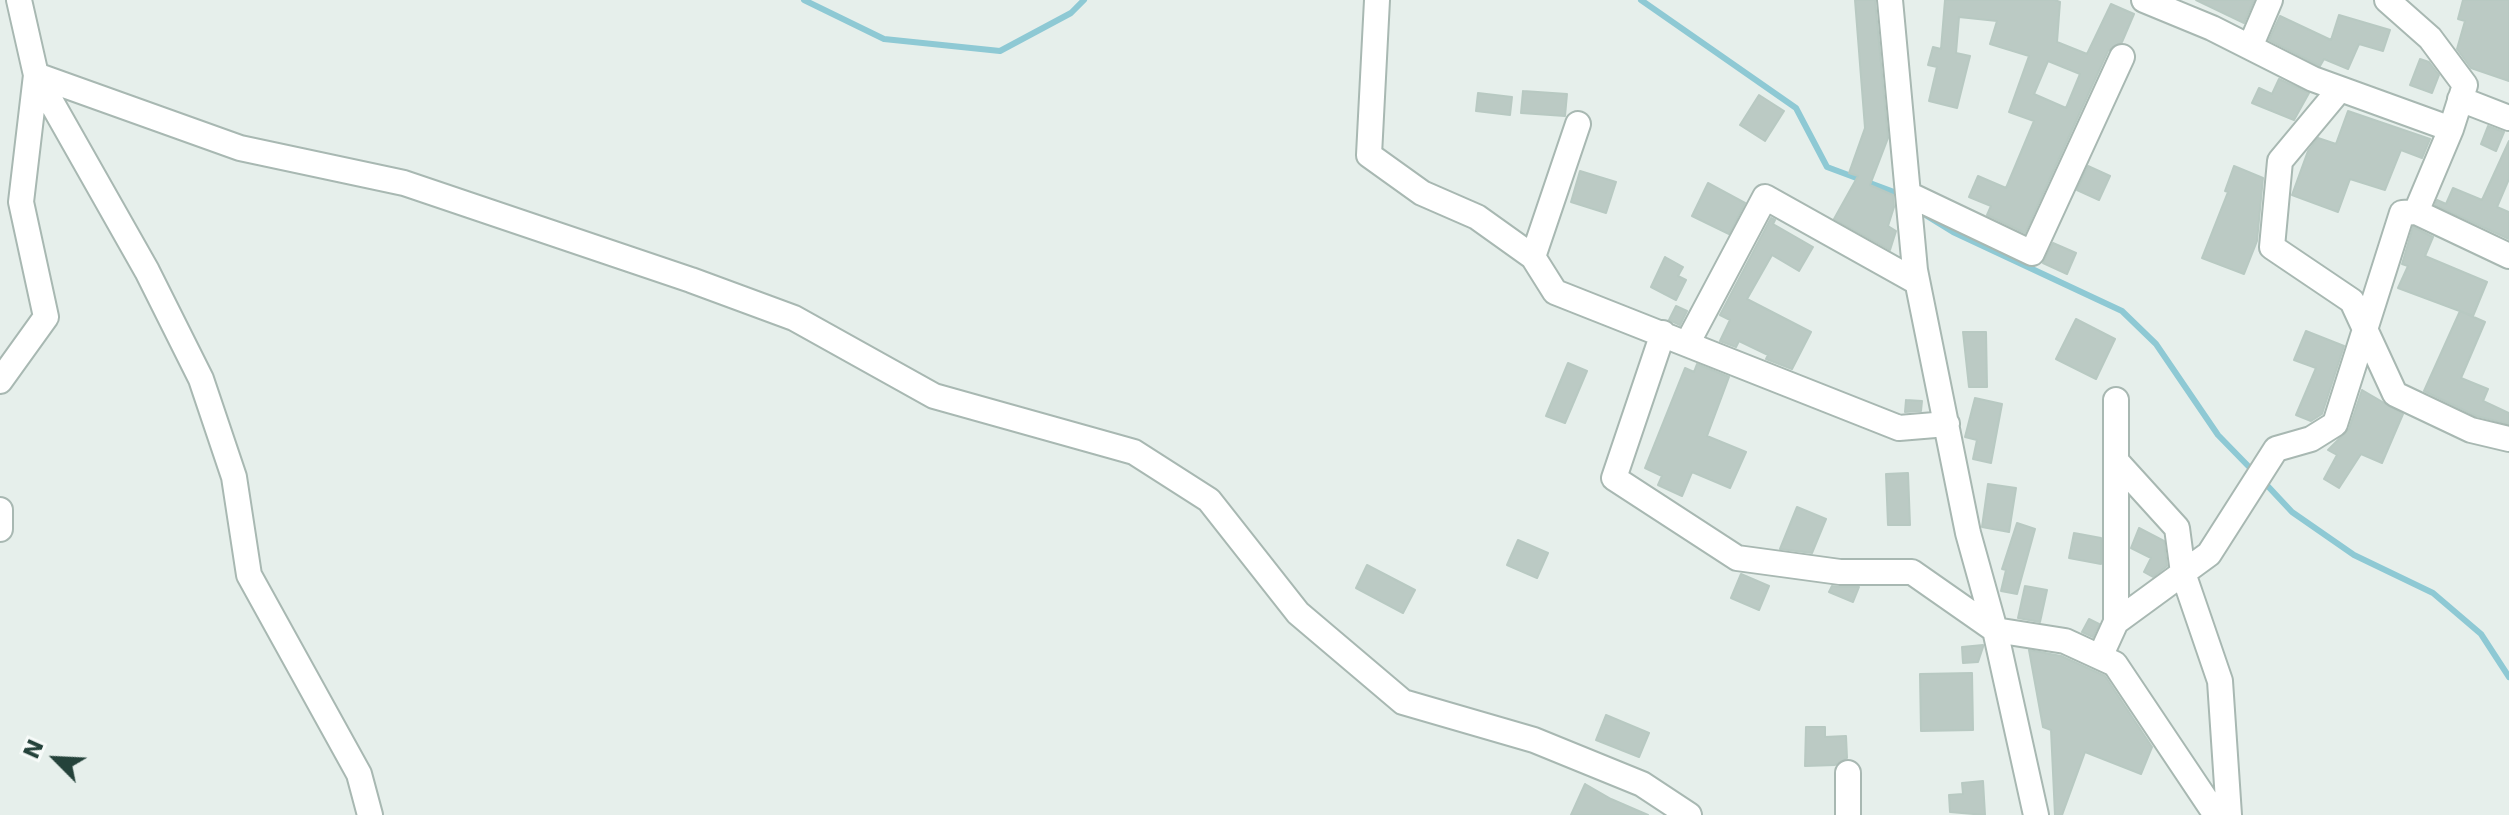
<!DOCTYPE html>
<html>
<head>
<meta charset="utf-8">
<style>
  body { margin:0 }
  #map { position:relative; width:2509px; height:815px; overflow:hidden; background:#e6efeb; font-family:"DejaVu Sans",sans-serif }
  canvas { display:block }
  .north { position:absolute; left:16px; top:719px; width:80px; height:80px; -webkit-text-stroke:6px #f7fbf9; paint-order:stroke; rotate:294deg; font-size:22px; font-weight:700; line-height:32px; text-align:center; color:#24423a }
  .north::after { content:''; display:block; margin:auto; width:28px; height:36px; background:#24423a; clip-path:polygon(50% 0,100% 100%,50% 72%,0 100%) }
</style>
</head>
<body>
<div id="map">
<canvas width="2509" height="815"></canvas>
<div class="north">N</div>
</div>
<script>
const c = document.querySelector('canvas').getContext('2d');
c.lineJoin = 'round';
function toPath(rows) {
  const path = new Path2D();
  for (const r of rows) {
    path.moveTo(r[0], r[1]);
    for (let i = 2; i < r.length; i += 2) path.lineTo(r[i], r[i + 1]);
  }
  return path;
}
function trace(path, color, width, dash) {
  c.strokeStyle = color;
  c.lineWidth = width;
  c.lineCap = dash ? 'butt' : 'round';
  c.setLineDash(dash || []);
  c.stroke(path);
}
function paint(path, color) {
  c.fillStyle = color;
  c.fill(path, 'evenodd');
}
trace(toPath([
  [804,0,884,39,1000,51,1071,13,1084,0],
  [1641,0,1796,108,1827,167,1894,192],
  [1927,216,1953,232,2122,311,2156,344,2218,435,2255,473],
  [2263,481,2292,512,2354,555,2433,593,2481,634,2509,677]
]), '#8ec9d4', 6);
const building = toPath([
  [1855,0,1875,0,1888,138,1870,185,1893,195,1894,207,1888,226,1896,231,1890,250,1834,219,1858,176,1849,173,1865,128,1855,0],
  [1945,0,2055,0,2060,2,2057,42,2087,54,2111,4,2134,14,2122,42,2108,51,2025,233,1987,215,1991,206,1969,197,1978,176,2006,188,2034,121,2009,112,2029,56,1990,44,1997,21,1959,17,1956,53,1970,56,1957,108,1929,101,1937,67,1928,65,1933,47,1941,49,1945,0],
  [2048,61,2080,74,2066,108,2034,94,2048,61],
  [2196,0,2254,0,2244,23,2196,0],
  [2463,0,2509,0,2509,81,2471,68,2457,49,2465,21,2458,19,2463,0],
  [2339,15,2390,30,2383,51,2359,44,2348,69,2324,59,2320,66,2269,40,2280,16,2331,40,2339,15],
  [2420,59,2429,62,2439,75,2432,93,2410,85,2420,59],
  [2279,79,2309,93,2294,120,2252,103,2259,88,2272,94,2279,79],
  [1523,91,1567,94,1565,116,1521,113,1523,91],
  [1478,93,1512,97,1510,115,1476,111,1478,93],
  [1759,95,1784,111,1765,141,1740,125,1759,95],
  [2348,111,2430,139,2422,158,2401,150,2385,190,2350,179,2338,212,2292,195,2308,151,2318,138,2336,144,2348,111],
  [2488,126,2504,132,2496,151,2481,144,2488,126],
  [2509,141,2509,179,2497,207,2509,212,2509,239,2435,205,2437,200,2446,204,2453,188,2482,200,2509,141],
  [2088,166,2110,176,2099,200,2077,190,2088,166],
  [2234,166,2263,178,2257,241,2244,274,2202,258,2228,192,2225,191,2234,166],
  [1580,171,1616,182,1606,213,1571,202,1580,171],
  [1708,183,1745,203,1729,234,1692,216,1708,183],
  [1771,218,1775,220,1773,224,1813,247,1799,271,1772,255,1747,299,1811,332,1792,369,1766,359,1768,355,1739,341,1736,347,1720,341,1730,320,1720,315,1771,218],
  [2413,227,2433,237,2425,256,2487,282,2473,316,2398,288,2408,266,2402,264,2413,227],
  [2053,243,2076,253,2067,274,2043,263,2053,243],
  [1665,257,1683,267,1678,276,1686,280,1676,300,1651,287,1665,257],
  [1676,306,1687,311,1680,325,1669,320,1676,306],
  [2460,311,2485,322,2461,378,2488,389,2483,401,2509,413,2509,424,2476,416,2424,391,2460,311],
  [2076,319,2115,339,2096,379,2056,359,2076,319],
  [2306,331,2344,346,2322,414,2311,421,2296,415,2316,368,2294,360,2306,331],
  [1963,332,1986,332,1987,387,1969,387,1963,332],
  [1568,363,1587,371,1565,423,1546,416,1568,363],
  [1697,364,1729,377,1707,436,1746,452,1730,488,1692,472,1682,496,1658,485,1662,476,1645,468,1685,368,1694,372,1697,364],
  [2362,390,2403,414,2382,463,2361,454,2339,488,2324,479,2337,455,2328,450,2349,429,2362,390],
  [1975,398,2002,404,1991,463,1973,459,1977,440,1965,437,1975,398],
  [1906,400,1922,401,1921,411,1905,412,1906,400],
  [1908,473,1910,525,1888,525,1886,474,1908,473],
  [1988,484,2016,488,2009,532,1982,527,1988,484],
  [1797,507,1826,519,1812,553,1780,549,1797,507],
  [2017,523,2035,529,2017,594,2001,591,2006,570,2002,569,2017,523],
  [2139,528,2164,541,2167,566,2153,577,2144,572,2151,558,2131,548,2139,528],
  [2074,533,2101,538,2101,564,2069,558,2074,533],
  [1518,540,1548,553,1537,578,1507,565,1518,540],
  [1367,565,1415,590,1403,613,1356,588,1367,565],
  [1741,574,1769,586,1759,610,1731,598,1741,574],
  [1832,586,1840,587,1859,587,1853,602,1829,592,1832,586],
  [2025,586,2047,590,2040,622,2018,618,2025,586],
  [2089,619,2099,624,2093,637,2082,632,2089,619],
  [1962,647,1983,645,1983,647,1978,662,1963,663,1962,647],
  [2029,650,2061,656,2105,676,2152,747,2141,774,2085,752,2062,815,2055,815,2051,730,2043,727,2029,650],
  [1972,673,1973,730,1921,731,1920,674,1972,673],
  [1606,715,1649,733,1639,757,1596,740,1606,715],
  [1806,727,1825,727,1825,737,1846,736,1847,758,1835,765,1805,766,1806,727],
  [1983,781,1985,815,1950,812,1949,795,1963,794,1962,783,1983,781],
  [1585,784,1611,799,1648,815,1571,815,1585,784]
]);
paint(building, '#bbcac4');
trace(building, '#b8c9c2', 2);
const minor = toPath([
  [19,0,36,75,147,271,201,379,234,477,249,575,359,774,370,815],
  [1377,0,1369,155,1422,193,1477,217,1533,257,1555,292,1899,428,1947,424],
  [1890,0,1915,270,1968,533,1995,630,2036,815],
  [2144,0,2212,28,2313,79,2451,129],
  [2250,47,2270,0],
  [2340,89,2280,161,2272,247,2352,301,2395,394,2471,430,2509,439],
  [2460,99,2509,118],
  [1908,194,2032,253,2122,57],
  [2416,212,2509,256],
  [1533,257,1578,124],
  [1663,333,1614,478,1737,558,1840,572,1912,572,1995,630,2065,641,2115,664,2216,815],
  [1688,342,1765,197,1917,282],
  [0,381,46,317,21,202,36,75,240,148,404,183,691,280,794,318,934,396,1134,452,1209,500,1298,613,1403,702,1534,740,1642,784,1689,815],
  [2116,400,2116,622],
  [2118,463,2177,528,2183,573,2220,681,2229,815],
  [0,510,0,529],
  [2100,657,2116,622,2209,554,2276,449,2311,439,2335,424,2402,213,2416,212,2451,129,2465,85,2430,38,2387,0],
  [1848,815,1848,773]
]);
trace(minor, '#a8b8b2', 28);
trace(minor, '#fff', 24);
</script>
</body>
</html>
